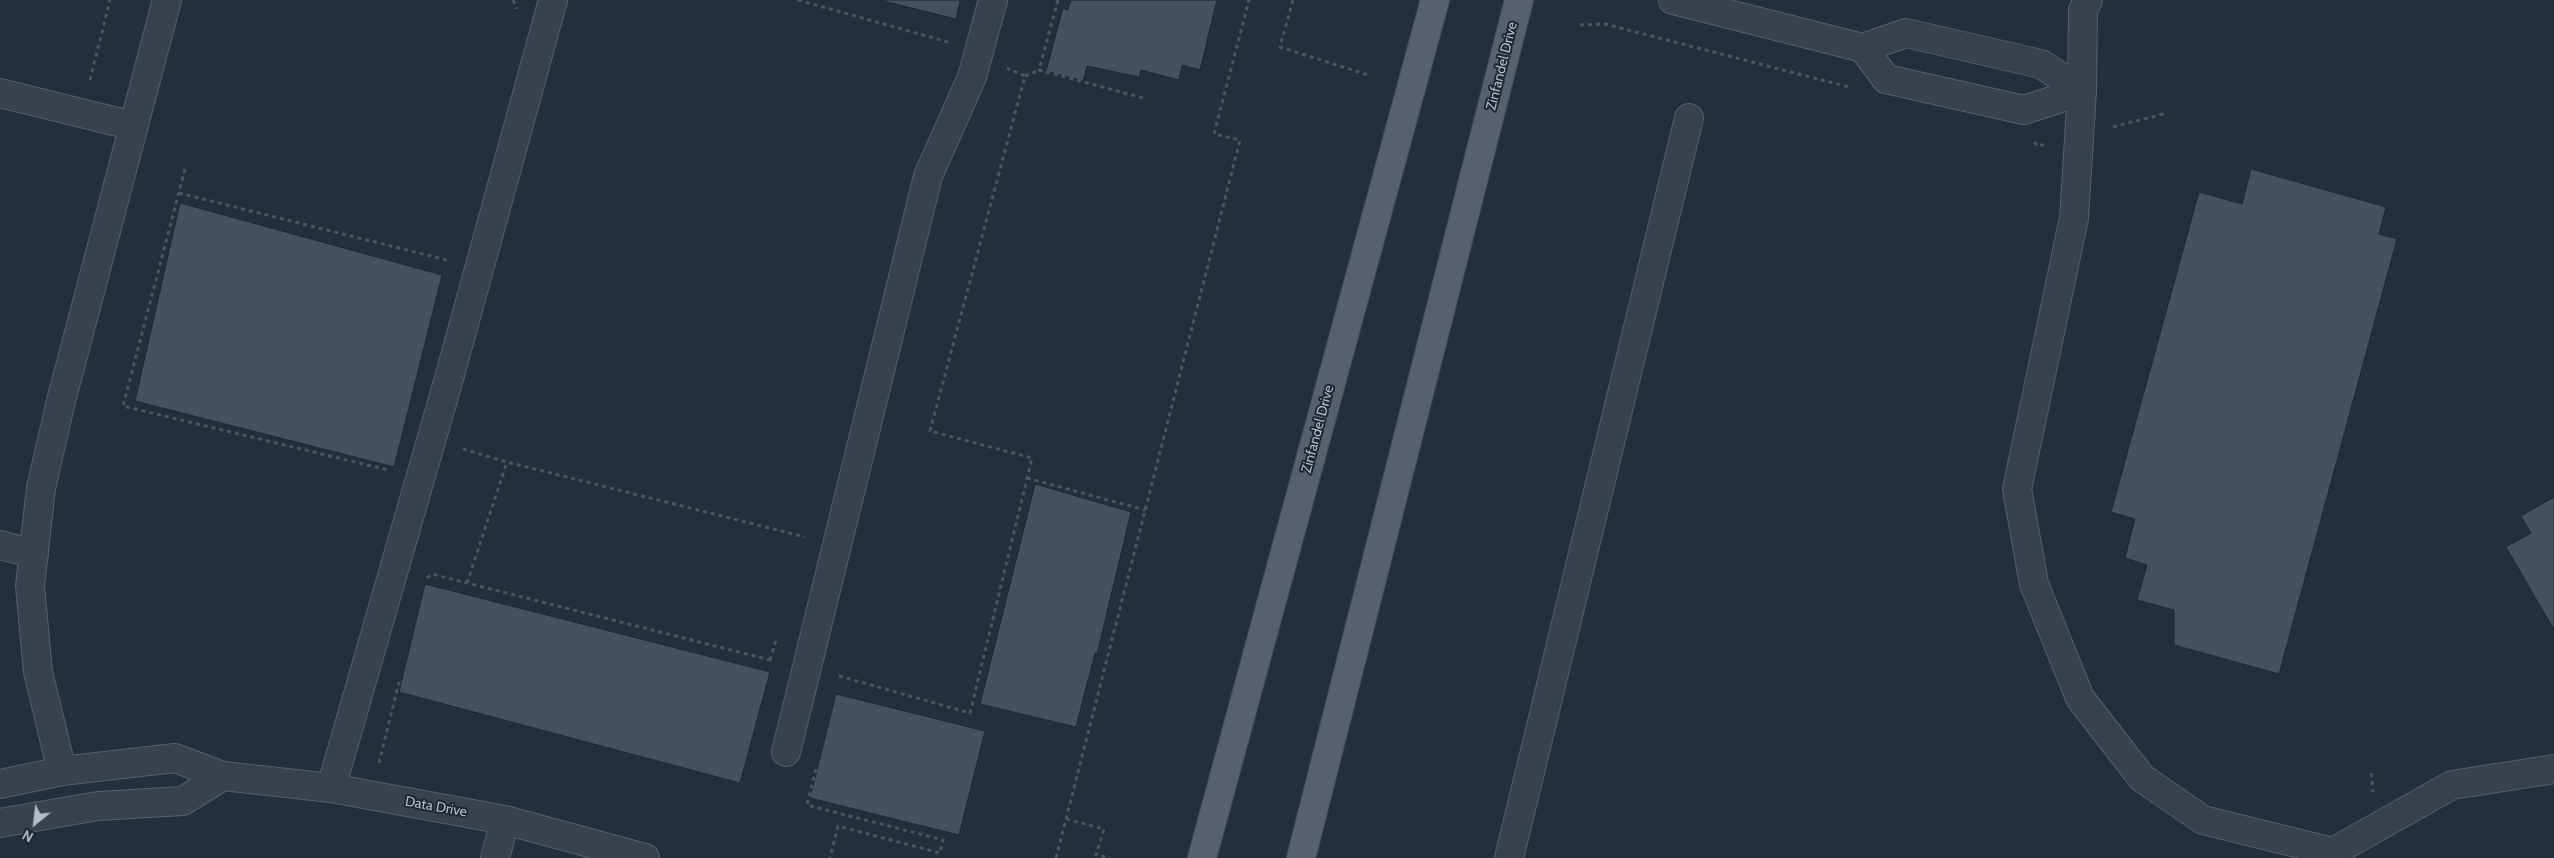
<!DOCTYPE html>
<html>
<head>
<meta charset="utf-8">
<style>
  body { margin:0 }
  #map { position:relative; width:2554px; height:858px; overflow:hidden; background:#242f3e; font-family:Cabin,sans-serif }
  canvas { display:block }
  .north { position:absolute; left:10px; top:798px; width:50px; height:50px; -webkit-text-stroke:4px #1d2633; paint-order:stroke; rotate:209deg; font-size:14px; font-weight:700; line-height:20px; text-align:center; color:#b4bcc9 }
  .north::after { content:''; display:block; margin:auto; width:18px; height:22px; background:#b4bcc9; clip-path:polygon(50% 0,100% 100%,50% 72%,0 100%) }
</style>
</head>
<body>
<div id="map">
<canvas width="2554" height="858"></canvas>
<div class="north">N</div>
</div>
<script>
const c = document.querySelector('canvas').getContext('2d');
c.lineJoin = 'round';
function paint(path, color) {
  c.fillStyle = color;
  c.fill(path, 'evenodd');
}
function toPath(rows) {
  const path = new Path2D();
  for (const r of rows) {
    path.moveTo(r[0], r[1]);
    for (let i = 2; i < r.length; i += 2) path.lineTo(r[i], r[i + 1]);
  }
  return path;
}
function trace(path, color, width, dash) {
  c.strokeStyle = color;
  c.lineWidth = width;
  c.lineCap = dash ? 'butt' : 'round';
  c.setLineDash(dash || []);
  c.stroke(path);
}
function write(font, color, halo, rows, align = 'center') {
  c.font = font + ' Cabin,sans-serif';
  c.lineWidth = 4;
  c.setLineDash([]);
  c.textBaseline = 'middle';
  c.strokeStyle = halo;
  c.fillStyle = color;
  for (const [text, x, y, turn = 0] of rows) {
    c.save();
    c.translate(x, y);
    c.rotate((+turn || 0) * Math.PI / 180);
    c.textAlign = isNaN(turn) ? turn : align;
    if (halo) c.strokeText(text, 0, 0);
    c.fillText(text, 0, 0);
    c.restore();
  }
}
const building = toPath([
  [879,0,960,0,956,19,879,0],
  [1071,0,1217,0,1200,70,1182,65,1179,80,1141,70,1139,77,1087,66,1083,81,1046,71,1063,8,1068,10,1071,0],
  [2251,169,2386,207,2379,234,2397,239,2279,674,2174,645,2174,610,2137,600,2147,565,2125,558,2135,519,2111,512,2199,192,2242,204,2251,169],
  [180,203,442,275,394,467,135,401,180,203],
  [1035,484,1131,512,1097,654,1095,653,1076,727,980,704,1035,484],
  [2554,497,2554,630,2506,547,2531,533,2521,516,2554,497],
  [425,584,770,672,740,783,399,692,425,584],
  [836,694,985,731,959,835,810,798,836,694]
]);
paint(building, '#455162');
trace(building, '#1f2835', 1);
const minor = toPath([
  [1673,0,1863,48,1906,33,2041,64,2082,91],
  [2088,0,2083,10,2082,91,2074,218,2017,489,2034,584,2080,698,2142,778,2203,820,2333,852],
  [1863,48,1886,79,2024,110,2082,91],
  [0,93,134,126],
  [0,545,34,554],
  [786,752,928,176,972,77,993,0],
  [62,771,38,672,30,586,41,488,61,401,167,0],
  [0,784,62,771,175,758,223,776,331,788,505,820,645,858],
  [331,788,448,382,553,0],
  [0,823,98,806,183,801,223,776],
  [495,858,505,820],
  [1509,858,1689,118],
  [2330,858,2333,852,2452,785,2554,769]
]);
const major = toPath([
  [1202,858,1435,0],
  [1301,858,1519,0]
]);
trace(minor, '#565f6c', 30);
trace(major, '#414a57', 30);
trace(toPath([
  [513,0,517,9],
  [798,0,948,42],
  [1058,0,1039,70,1147,99],
  [1293,0,1280,47,1368,75],
  [1580,25,1605,24,1849,87],
  [1025,76,1039,70],
  [90,80,110,0],
  [2113,127,2167,113],
  [2034,142,2038,146,2046,144],
  [185,169,123,406,388,470],
  [179,193,447,260],
  [463,449,507,462,805,537],
  [1027,478,1145,510],
  [427,578,432,574,774,661],
  [467,583,507,462],
  [770,660,777,637],
  [839,676,970,713,1032,458,930,431,1025,76,1007,68],
  [379,763,399,682],
  [816,769,807,805,943,840,940,853,838,826,830,858],
  [2371,773,2373,792],
  [1066,819,1104,829,1096,855,1110,858],
  [1056,858,1240,140,1214,134,1249,0]
]), '#44595c', 3, [4, 4]);
trace(minor, '#38414e', 28);
trace(major, '#56606e', 28);
write('14px', '#b4bcc9', '#1d2633', [
  ["Zinfandel Drive",1502,66,-76],
  ["Zinfandel Drive",1318,429,-75],
  ["Data Drive",436,807,10]
]);
</script>
</body>
</html>
